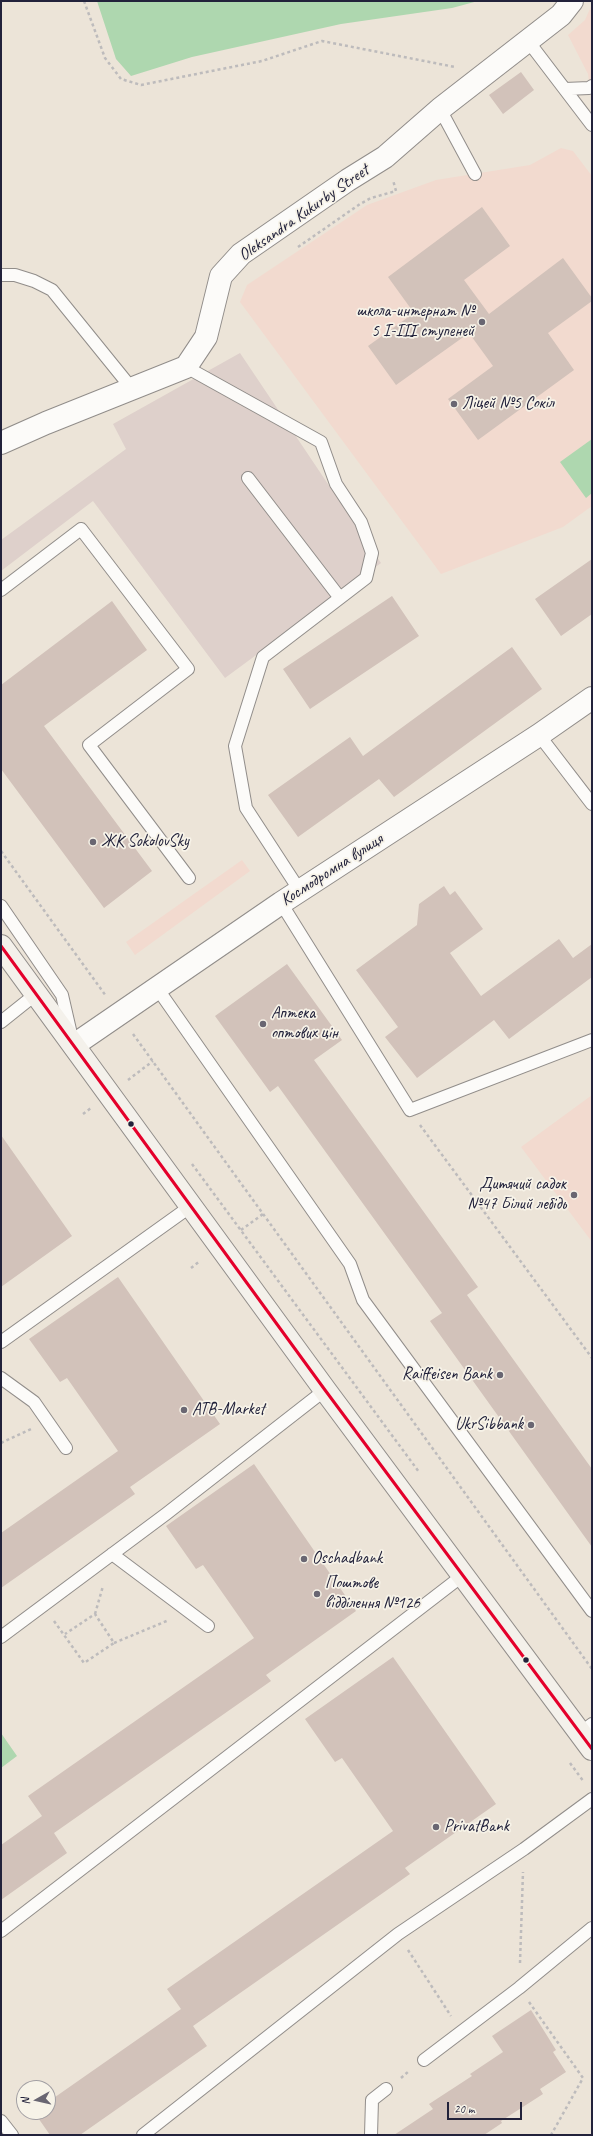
<!DOCTYPE html>
<html>
<head>
<meta charset="utf-8">
<style>
  body { margin:0 }
  #map { position:relative; width:593px; height:2136px; overflow:hidden; background:#ece4d8; font-family:Caveat,sans-serif }
  canvas { display:block }
  .frame { position:absolute; inset:0; border:2px solid #22223b; pointer-events:none }
  .north { position:absolute; left:16px; top:2080px; width:40px; height:40px; box-sizing:border-box; background:#f7f3e8; border:1px solid #a29fa3; border-radius:50%; rotate:262deg; font-size:11px; font-weight:700; line-height:16px; text-align:center; color:#22223b }
  .north::after { content:''; display:block; margin:auto; width:14px; height:18px; background:#696672; clip-path:polygon(50% 0,100% 100%,50% 72%,0 100%) }
  .scale { position:absolute; left:447px; top:2102px; width:75px; height:18px; box-sizing:border-box; border:2px solid #22223b; border-top:0; padding-left:5px; font-size:12px; line-height:14px; white-space:nowrap; color:#22223b; -webkit-text-stroke:3px #f7f3e8; paint-order:stroke }
</style>
</head>
<body>
<div id="map">
<canvas width="593" height="2136"></canvas>
<div class="frame"></div>
<div class="north">N</div>
<div class="scale">20 m</div>
</div>
<script>
const c = document.querySelector('canvas').getContext('2d');
c.lineJoin = 'round';
function paint(path, color) {
  c.fillStyle = color;
  c.fill(path, 'evenodd');
}
function toPath(rows) {
  const path = new Path2D();
  for (const r of rows) {
    path.moveTo(r[0], r[1]);
    for (let i = 2; i < r.length; i += 2) path.lineTo(r[i], r[i + 1]);
  }
  return path;
}
function trace(path, color, width, dash) {
  c.strokeStyle = color;
  c.lineWidth = width;
  c.lineCap = dash ? 'butt' : 'round';
  c.setLineDash(dash || []);
  c.stroke(path);
}
function write(font, color, halo, rows, align = 'center') {
  c.font = font + ' Caveat,sans-serif';
  c.lineWidth = 3.5;
  c.setLineDash([]);
  c.textBaseline = 'middle';
  c.strokeStyle = halo;
  c.fillStyle = color;
  for (const [text, x, y, turn = 0] of rows) {
    c.save();
    c.translate(x, y);
    c.rotate((+turn || 0) * Math.PI / 180);
    c.textAlign = isNaN(turn) ? turn : align;
    if (halo) c.strokeText(text, 0, 0);
    c.fillText(text, 0, 0);
    c.restore();
  }
}
paint(toPath([
  [592,4,592,105,588,74,568,35,585,20],
  [561,148,573,151,592,176,592,506,563,527,441,574,240,302,247,285,367,205,436,180,530,165],
  [242,860,250,871,135,955,126,942],
  [592,1095,592,1242,521,1147]
]), '#f2dacf');
paint(toPath([
  [240,353,381,563,225,678,93,501,1,571,1,540,126,449,113,424]
]), '#ded0cb');
paint(toPath([
  [97,1,478,1,452,8,341,24,192,57,131,76,116,59],
  [592,439,592,493,586,498,560,462],
  [1,1733,17,1756,1,1768]
]), '#aed7af');
paint(toPath([
  [521,72,534,90,503,114,489,95],
  [482,207,510,246,464,280,489,314,563,258,592,298,592,301,548,333,574,370,478,440,448,399,493,366,469,333,396,385,368,346,414,313,388,277],
  [592,559,592,614,561,636,535,599],
  [392,596,419,636,310,709,283,669],
  [112,601,147,650,44,726,152,871,104,908,1,769,1,685],
  [512,647,542,689,394,797,379,779,298,837,268,795,350,737,363,756],
  [444,886,450,895,455,891,483,929,450,953,481,996,559,939,573,958,592,944,592,977,509,1039,494,1020,417,1078,385,1037,398,1027,356,970,417,925,419,904],
  [287,964,342,1040,314,1060,478,1287,467,1295,592,1469,592,1547,430,1321,442,1313,278,1086,270,1092,215,1016],
  [1,1135,72,1236,1,1287],
  [118,1277,220,1424,130,1487,135,1494,1,1588,1,1533,118,1451,67,1378,60,1382,29,1339],
  [254,1464,356,1611,266,1675,271,1681,54,1833,67,1853,1,1900,1,1845,42,1816,28,1796,254,1638,203,1565,196,1569,166,1526],
  [393,1657,496,1804,405,1868,410,1874,193,2026,207,2046,80,2135,50,2135,34,2112,48,2112,48,2102,181,2009,167,1989,393,1831,342,1758,335,1762,305,1719],
  [531,2010,556,2050,553,2052,566,2072,540,2089,543,2094,501,2121,502,2123,484,2135,394,2135,433,2109,429,2104,472,2076,470,2074,503,2052,492,2036]
]), '#d2c2ba');
const lane = toPath([
  [528,41,592,125],
  [565,89,589,88,592,86],
  [440,109,475,174],
  [1,275,15,275,34,281,52,290,133,390],
  [186,367,321,442,336,484,361,522,372,553,366,578,263,657,235,746,246,808,300,891],
  [248,478,340,598],
  [1,590,81,529,188,669,89,745,189,878],
  [539,735,592,804],
  [281,903,410,1110,592,1040],
  [1,906,62,995,71,1034],
  [157,988,350,1264,363,1300,592,1611],
  [1,1022,36,994],
  [1,1342,191,1206],
  [1,1378,34,1402,66,1448],
  [112,1554,208,1626],
  [1,1637,166,1514,325,1390],
  [580,1733,592,1724],
  [1,1931,462,1576],
  [424,2060,519,1988,592,1928],
  [1,2121,12,2135],
  [143,2135,398,1934,524,1849,592,1799],
  [371,2135,372,2100,386,2089]
]);
const street = toPath([
  [1,443,46,423,186,367,206,337,221,276,241,254,348,180,385,157,440,109,561,15,572,1],
  [74,1045,281,903,539,735,592,698]
]);
const secondary = toPath([
  [1,946,325,1390,592,1749]
]);
trace(lane, '#918d8a', 14);
trace(street, '#918d8a', 24);
trace(secondary, '#918d8a', 24);
trace(toPath([
  [84,1,105,58,121,79,141,85,262,61,322,41,455,67],
  [298,247,360,204,371,198,396,191,393,180],
  [1,851,106,996],
  [133,1034,592,1669],
  [128,1080,153,1061],
  [83,1114,91,1108],
  [420,1125,592,1358],
  [192,1164,419,1472],
  [241,1230,263,1214],
  [191,1268,200,1261],
  [1,1443,31,1429],
  [95,1614,103,1586],
  [54,1621,84,1663,114,1643,95,1614,65,1634],
  [114,1643,169,1620],
  [570,1763,584,1782],
  [408,1950,451,2016],
  [520,1963,523,1872],
  [529,2002,583,2078,551,2135],
  [401,2078,409,2071]
]), '#bdbbbc', 2.5, [3, 3]);
trace(lane, '#fcfbf9', 12);
trace(street, '#fcfbf9', 22);
trace(secondary, '#f4f1eb', 22);
trace(toPath([
  [1,946,325,1390,592,1749]
]), '#e4002b', 3);
for (const [x, y, r, color] of [
  [482,322,4,"#696672"],
  [454,404,4,"#696672"],
  [93,842,4,"#696672"],
  [263,1024,4,"#696672"],
  [131,1124,3.5,"#22223b"],
  [574,1195,4,"#696672"],
  [500,1375,4,"#696672"],
  [184,1410,4,"#696672"],
  [531,1425,4,"#696672"],
  [304,1559,4,"#696672"],
  [317,1594,4,"#696672"],
  [526,1660,3.5,"#22223b"],
  [436,1827,4,"#696672"]
]) {
  const dot = new Path2D();
  dot.arc(x, y, r, 0, 2 * Math.PI);
  c.fillStyle = color;
  c.fill(dot);
  trace(dot, '#f7f3e8', 1.5);
}
write('17px', '#22223b', '#f7f3e8', [
  ["Oleksandra Kukurby Street",304,213,-35],
  ["Космодромна вулиця",332,870,-33]
]);
write('17px', '#22223b', '#f7f3e8', [
  ["школа-интернат №",474,312,"right"],
  ["5 I-III ступеней",474,332,"right"],
  ["Ліцей №5 Сокіл",462,404],
  ["ЖК SokolovSky",101,842],
  ["Аптека",271,1014],
  ["оптових цін",271,1034],
  ["Дитячий садок",566,1185,"right"],
  ["№47 Білий лебідь",566,1205,"right"],
  ["Raiffeisen Bank",492,1375,"right"],
  ["ATB-Market",192,1410],
  ["UkrSibbank",523,1425,"right"],
  ["Oschadbank",312,1559],
  ["Поштове",325,1584],
  ["відділення №126",325,1604],
  ["PrivatBank",444,1827]
], 'left');
</script>
</body>
</html>
